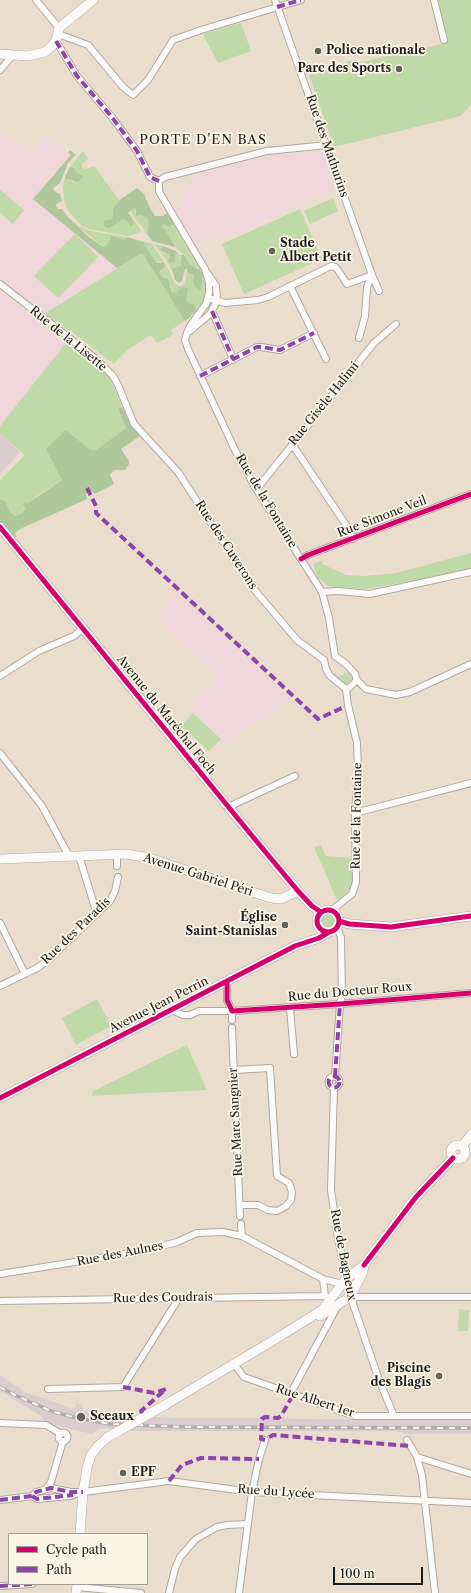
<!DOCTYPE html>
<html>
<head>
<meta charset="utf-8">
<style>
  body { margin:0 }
  #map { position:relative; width:471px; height:1593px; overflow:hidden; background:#eaddce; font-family:"Libre Caslon Text",serif }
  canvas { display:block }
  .legend { position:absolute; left:8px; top:1533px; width:140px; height:52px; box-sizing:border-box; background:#fcf5e5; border:1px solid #a29e95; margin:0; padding:5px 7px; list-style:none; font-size:12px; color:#1c1c1c }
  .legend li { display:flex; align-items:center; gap:8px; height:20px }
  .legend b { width:20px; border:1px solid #a29e95 }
  .scale { position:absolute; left:333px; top:1567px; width:90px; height:18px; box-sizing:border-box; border:2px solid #1c1c1c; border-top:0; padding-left:5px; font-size:12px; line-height:14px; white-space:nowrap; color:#1c1c1c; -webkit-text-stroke:3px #fcf5e5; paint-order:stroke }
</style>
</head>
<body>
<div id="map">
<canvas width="471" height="1593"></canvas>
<ul class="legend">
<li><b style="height:5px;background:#d6006c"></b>Cycle path</li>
<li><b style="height:5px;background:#8e44ad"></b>Path</li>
</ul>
<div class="scale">100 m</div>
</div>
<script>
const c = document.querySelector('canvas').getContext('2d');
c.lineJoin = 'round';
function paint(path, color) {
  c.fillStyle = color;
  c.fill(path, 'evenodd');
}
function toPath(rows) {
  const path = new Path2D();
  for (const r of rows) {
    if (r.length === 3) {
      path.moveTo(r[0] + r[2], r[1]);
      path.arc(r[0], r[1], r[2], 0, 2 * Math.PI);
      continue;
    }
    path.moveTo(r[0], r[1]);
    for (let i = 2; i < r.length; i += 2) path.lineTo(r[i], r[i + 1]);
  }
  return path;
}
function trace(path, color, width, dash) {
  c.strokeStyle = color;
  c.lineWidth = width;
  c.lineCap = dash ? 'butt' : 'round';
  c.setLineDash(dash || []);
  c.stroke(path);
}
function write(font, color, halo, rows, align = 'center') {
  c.font = font + ' "Libre Caslon Text",serif';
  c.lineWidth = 3.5;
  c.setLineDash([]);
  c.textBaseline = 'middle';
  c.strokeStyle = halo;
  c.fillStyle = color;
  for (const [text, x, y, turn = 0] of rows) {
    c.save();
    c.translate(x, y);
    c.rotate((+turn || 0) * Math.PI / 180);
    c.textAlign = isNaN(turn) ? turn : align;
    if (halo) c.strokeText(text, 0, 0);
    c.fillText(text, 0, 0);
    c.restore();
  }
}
paint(toPath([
  [0,132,31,154,46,137,71,154,34,199,117,268,44,314,0,278],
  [276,153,322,153,325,156,336,188,218,241,214,234,194,245,175,213,196,173],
  [0,292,66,343,0,426],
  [176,592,290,698,227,742,190,709,219,676,157,619]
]), '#eed6da');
paint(toPath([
  [0,434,20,452,0,474],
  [0,1375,25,1392,74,1409,76,1405,75,1403,76,1403,83,1405,83,1411,99,1413,170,1418,259,1418,260,1416,298,1419,397,1420,400,1418,410,1420,471,1420,471,1434,408,1434,396,1431,134,1431,101,1428,92,1434,46,1423,40,1415,0,1391]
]), '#dbccd0');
paint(toPath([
  [437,0,471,0,471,104,461,116,334,147,309,75,356,59,357,63,447,43],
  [241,23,251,51,218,63,203,34],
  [83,151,88,159,82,164,82,168,86,169,94,166,120,201,113,208,113,218,109,220,117,223,120,220,126,219,130,226,133,221,128,215,128,212,141,230,140,232,128,236,89,229,81,225,69,212,65,204,63,188,64,182,67,179,74,182,82,175,76,172,73,167,70,167],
  [0,190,24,210,13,224,0,213],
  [333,198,338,211,310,224,304,211],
  [134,208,136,209,135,213,147,218,149,223,147,234,130,211],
  [300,209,322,259,244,294,222,244],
  [164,224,171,226,174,224,200,269,197,269,190,264,186,257,175,247,174,243,163,230,162,226],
  [77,225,90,231,127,237,125,239,111,236,108,244,103,247],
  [75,234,98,257,58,298,34,276],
  [144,242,151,243,165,263,174,282,178,286,181,286,185,283,187,272,194,275,193,281,201,290,203,274,207,286,206,296,202,305,196,311,196,308,188,303,186,299,186,295,188,292,176,293,172,292,171,286,161,276,161,262,157,263,144,245],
  [154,244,163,246,160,250,161,252,168,253,170,257,169,259,174,262,176,251,179,253,182,263,181,266,175,268,172,271,166,260],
  [142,253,185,321,171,330,173,334,171,336,157,343,151,335,127,350,114,364,73,333,44,314],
  [66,343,109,376,122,407,118,410,126,428,96,450,90,451,66,431,60,475,62,480,39,494,28,503,20,514,15,516,10,512,5,501,0,499,0,480,25,455,0,434,0,426],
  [471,553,471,569,368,589,328,586,318,578,313,564,323,560,322,564,346,575,363,576,396,573],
  [350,671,352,678,348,683,343,684,333,675,335,673,339,677],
  [193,713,221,739,209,751,181,726],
  [321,845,326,856,353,858,353,881,351,888,340,899,337,900,314,847],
  [328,920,7],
  [97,999,111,1026,76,1045,62,1018],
  [187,1045,207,1090,92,1096,93,1091],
  [459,1309,469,1310,468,1331,458,1331]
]), '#bfd9a8');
paint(toPath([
  [70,150,76,155,68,163,60,183,53,188,54,191,60,194,62,201,56,204,56,206,58,209,62,209,67,216,89,237,103,247,108,244,111,236,125,239,127,237,144,242,144,245,157,263,164,263,164,267,160,271,161,276,164,278,168,279,172,292,176,293,182,287,188,288,186,299,188,303,194,305,196,308,196,311,188,319,185,321,142,253,117,268,33,199,71,155,68,153],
  [70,167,73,167,76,172,82,175,83,177,78,182,67,179,64,182,66,175],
  [137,188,144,194,149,206,155,216,163,216,167,213,174,224,169,227,164,224,162,226,174,244,175,247,152,241,147,234,149,223,147,218,141,215,136,216,136,209,134,208,128,213,134,223,132,225,130,226,128,222,123,219,111,227,107,228,103,224,105,220,109,220,113,218,113,208,121,199],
  [163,246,176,251,175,260,173,263,169,262,168,260,170,257,169,254,161,251,160,249],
  [181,255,184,255,190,264,197,269,200,269,203,274,201,290,195,287,193,281,194,275,187,272,187,269,185,269,182,281,179,283,175,280,172,269,181,266],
  [122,407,140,436,121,449,129,461,129,464,125,470,115,470,112,472,110,475,114,484,95,494,91,491,86,494,87,499,20,529,15,533,16,537,12,540,0,524,0,499,5,501,10,512,15,516,20,514,25,509,23,504,24,502,28,503,62,480,46,449,66,430,90,450,96,450,126,428,118,409]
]), '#aec89c');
const street = toPath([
  [36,0,59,28],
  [275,0,372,275,379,291],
  [434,0,444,40],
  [58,34,88,45,123,87,133,95,148,80,173,40,201,30,301,0],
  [56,41,77,76,111,116,137,151,150,177,159,181],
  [0,70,12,56],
  [159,181,159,191,161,195,205,269,209,282,209,293,206,304,190,326,187,333,185,340,188,349,235,450,255,487,322,592,329,618,335,656],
  [159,181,165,177,267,151,327,145],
  [0,284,95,358,113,376,118,385,134,424,178,472,253,588,297,640,324,660],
  [290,286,326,359],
  [208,298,225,303,258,300,268,297,331,266,335,267,338,270,347,284,372,275,367,287,365,316,359,338],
  [212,311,233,359],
  [190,331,210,314,217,301,216,286,208,274],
  [200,376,257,347,261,347,280,350,314,333],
  [292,444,350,531,352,539],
  [255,487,260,485,374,343,396,324],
  [301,559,308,555,471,494],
  [322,592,338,591,370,594,471,572],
  [335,656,347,665,355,674,357,680,349,688,346,689],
  [324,660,326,669,330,676,346,689],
  [0,676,39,651,74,636,82,629],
  [357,680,366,689,396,695,410,692,471,664],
  [0,753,42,806,69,856],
  [228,807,295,776],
  [355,813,471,783],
  [117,854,117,866],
  [79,856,97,914],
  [332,910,352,894,356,882,355,813,358,770,357,743,348,705,346,689],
  [0,923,25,974],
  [227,982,227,1000,232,1011,232,1020],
  [0,986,37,968,47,961,110,901,115,891,118,877],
  [290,1008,294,1054],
  [172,1010,183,1015,190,1015,199,1011,232,1011,340,1004,471,993],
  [232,1028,240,1216],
  [234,1070,270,1068,277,1176,289,1183,292,1192,291,1200,286,1206,277,1211,268,1210,258,1205,240,1205],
  [335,1076,340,1004,342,995,341,937,337,927],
  [334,1082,5.5],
  [334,1088,331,1190,338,1239,347,1280],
  [241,1224,242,1236],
  [0,1274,143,1251,177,1242,197,1233,223,1232,242,1236,323,1279,346,1285,348,1287],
  [323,1279,325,1296],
  [350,1295,379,1380,394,1416],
  [350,1297,471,1297],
  [0,1301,325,1296,331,1298],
  [234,1364,244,1377,355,1416,471,1416],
  [48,1389,123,1387,179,1298],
  [293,1395,292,1391,338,1305],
  [0,1423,46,1425,61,1434],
  [63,1437,4.5],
  [407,1440,417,1457,422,1475,435,1593],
  [417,1457,471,1474],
  [46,1489,51,1482,63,1441],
  [32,1496,37,1499,70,1496,76,1494],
  [0,1500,32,1496,36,1492,51,1488,71,1492,83,1492,169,1481,252,1492,471,1503],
  [0,1586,32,1584],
  [77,1587,141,1593],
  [169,1593,175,1569,180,1557,196,1539,217,1527,227,1525,248,1524],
  [239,1593,252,1492,259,1459,265,1440]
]);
const secondary = toPath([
  [0,54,28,56,45,52,51,47,56,41,59,28,93,0],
  [0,527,253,837,298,891,312,906,321,912],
  [0,859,127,854,149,858,271,898,281,899,298,891],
  [328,921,11],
  [339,921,349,924,391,927,471,916],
  [0,1098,260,964,295,946,319,938,329,932],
  [458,1152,7],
  [462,1146,471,1135],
  [320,1316,350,1297,363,1272,364,1265],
  [165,1405,274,1340,322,1310,346,1279,364,1265,416,1197,453,1158],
  [80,1534,83,1492,87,1468,91,1455,98,1446,108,1437],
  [76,1593,77,1584]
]);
trace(street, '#b0a89f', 8);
trace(secondary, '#b0a89f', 10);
trace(street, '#fcfaf8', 6);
trace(secondary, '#fcfaf8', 9);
const rail = toPath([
  [0,1387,15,1395,51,1411,77,1418,110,1424,185,1427,471,1428]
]);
trace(rail, '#aeadaa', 3.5);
trace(rail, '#fcf5e5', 2, [6]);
const secondaryBridge = toPath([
  [108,1437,165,1405]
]);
trace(secondaryBridge, '#b0a89f', 10, []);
trace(secondaryBridge, '#fcfaf8', 9);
trace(toPath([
  [277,7,301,0],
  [56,41,77,76,111,116,137,151,150,177,159,181],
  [212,311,233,359],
  [200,376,257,347,261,347,280,350,314,333],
  [87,488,96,506,96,513,318,719,342,708],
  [335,1076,340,1004,337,1005],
  [334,1082,5.5],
  [123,1387,154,1393,166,1389,141,1411,145,1416],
  [269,1437,273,1435,410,1446],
  [265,1440,261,1439,262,1419,265,1417,278,1418,281,1416,293,1395],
  [169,1481,182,1465,201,1458,259,1459],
  [32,1496,37,1499,73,1495],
  [0,1500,32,1496,36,1492,51,1488,71,1492,83,1492],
  [0,1586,32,1584]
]), '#8e44ad', 4, [8, 4]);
trace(toPath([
  [0,527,253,837,298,891,312,906,321,912],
  [301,559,308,555,471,494],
  [328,921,11],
  [339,921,349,924,391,927,471,916],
  [227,982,227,1000,232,1011,340,1004,471,993],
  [0,1098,260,964,295,946,319,938,329,932],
  [364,1265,416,1197,453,1158]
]), '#d6006c', 5);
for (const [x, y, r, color] of [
  [318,51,4,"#64605a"],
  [399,69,4,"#64605a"],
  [272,251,4,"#64605a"],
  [285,925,4,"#64605a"],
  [439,1376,4,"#64605a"],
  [81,1417,5,"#64605a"],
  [123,1473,4,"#64605a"]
]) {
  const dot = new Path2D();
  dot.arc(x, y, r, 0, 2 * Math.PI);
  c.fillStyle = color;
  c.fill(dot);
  trace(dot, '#fcf5e5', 1.5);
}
write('bold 12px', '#1c1c1c', '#fcf5e5', [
  ["Police nationale",326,51],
  ["Parc des Sports",391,69,"right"],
  ["Stade",280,244],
  ["Albert Petit",280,258],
  ["Église",277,918,"right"],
  ["Saint-Stanislas",277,932,"right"],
  ["Piscine",431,1369,"right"],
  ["des Blagis",431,1383,"right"],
  ["Sceaux",90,1417],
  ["EPF",131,1473]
], 'left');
write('12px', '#1c1c1c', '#fcf5e5', [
  ["Rue des Mathurins",327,146,71],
  ["Rue de la Lisette",68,339,39],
  ["Rue Gisèle Halimi",324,404,-51],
  ["Rue de la Fontaine",266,501,59],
  ["Rue Simone Veil",382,517,-21],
  ["Rue des Cuverons",226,545,57],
  ["Avenue du Maréchal Foch",166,715,51],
  ["Rue de la Fontaine",357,816,-89],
  ["Avenue Gabriel Péri",198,875,18],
  ["Rue des Paradis",76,931,-44],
  ["Rue du Docteur Roux",350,992,-5],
  ["Avenue Jean Perrin",159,1005,-27],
  ["Rue Marc Sangnier",236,1122,-93],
  ["Rue des Aulnes",120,1254,-11],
  ["Rue de Bagneux",343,1255,79],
  ["Rue des Coudrais",163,1298,-1],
  ["Rue Albert 1er",315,1401,18],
  ["Rue du Lycée",276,1492,4]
]);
c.letterSpacing = '1px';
write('13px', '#1c1c1c', '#fcf5e5', [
  ["PORTE D'EN BAS",203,140]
]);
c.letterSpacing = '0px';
</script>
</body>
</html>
